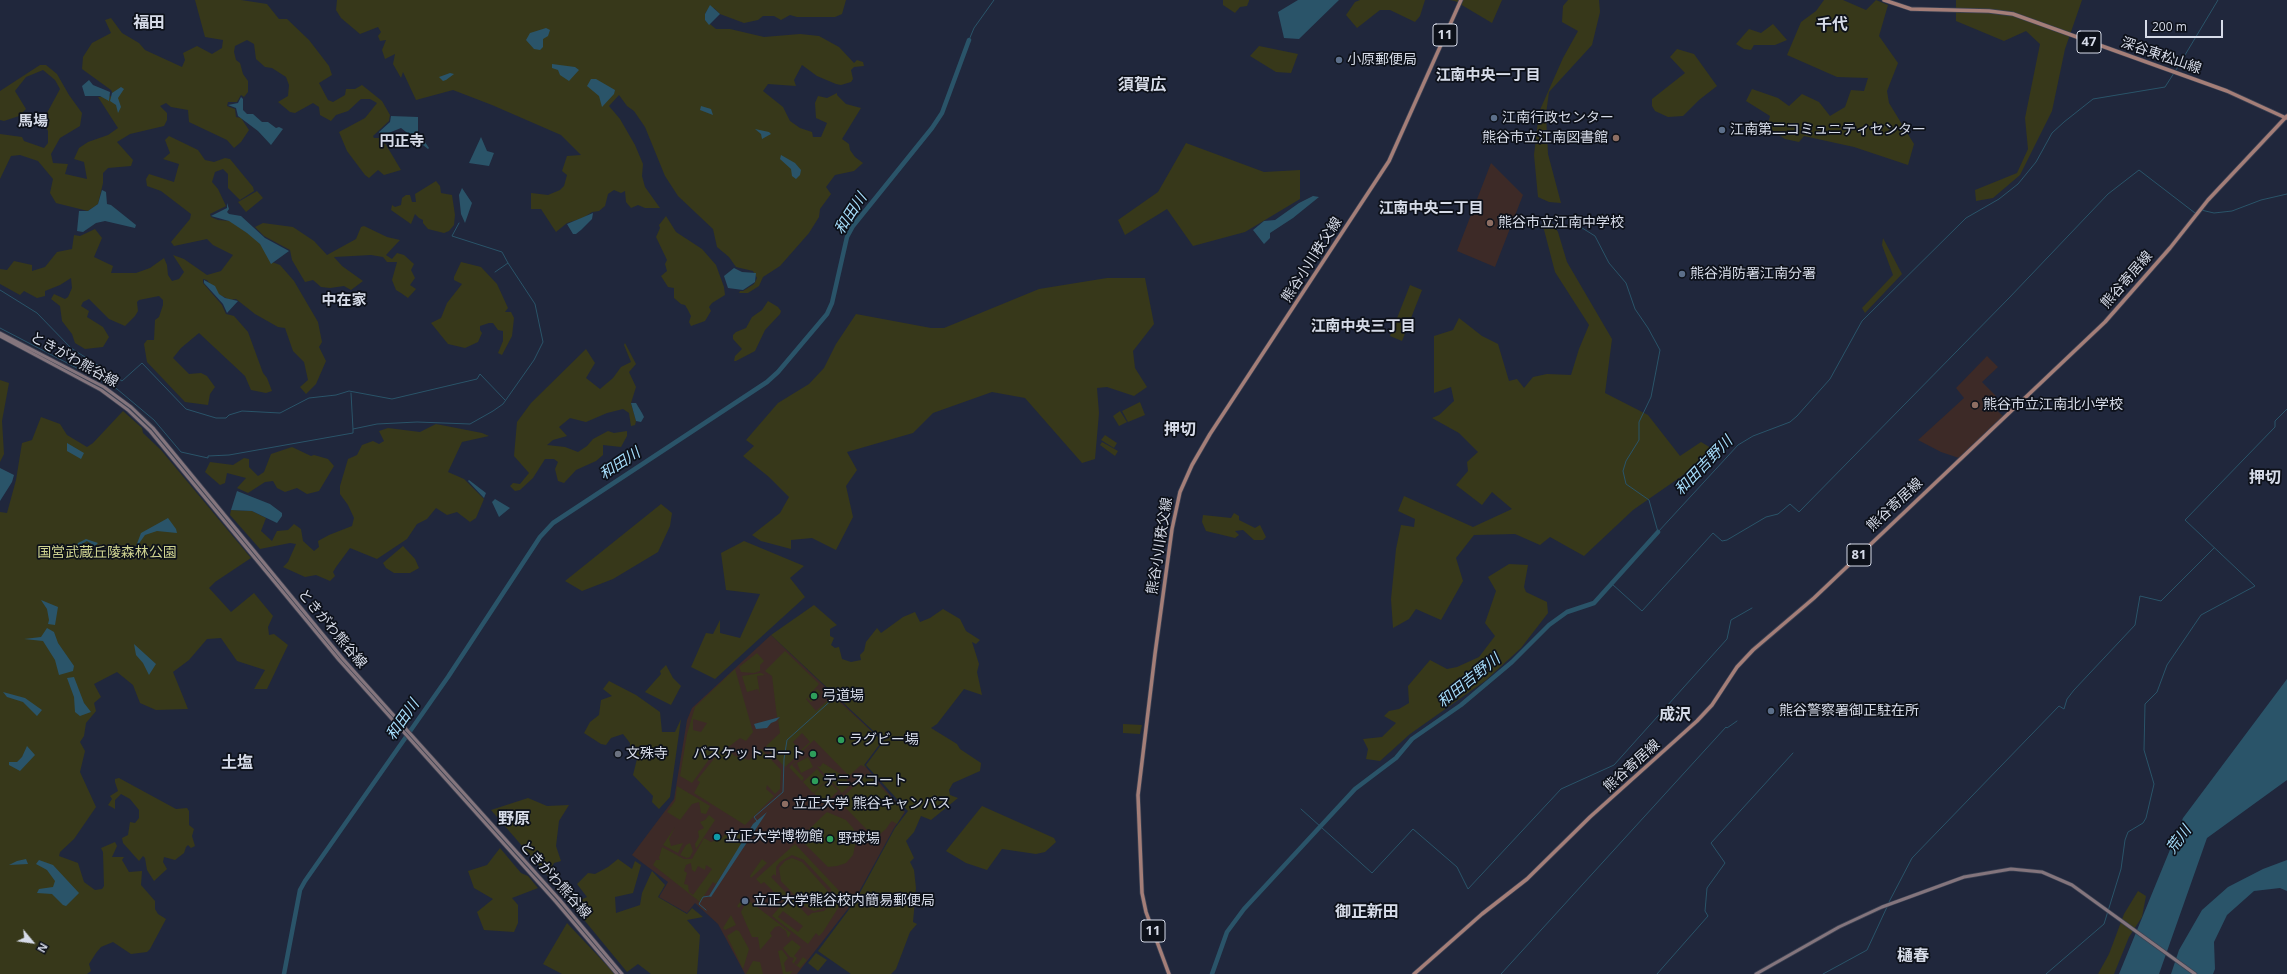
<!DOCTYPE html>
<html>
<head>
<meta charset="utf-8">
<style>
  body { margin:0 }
  #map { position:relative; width:2287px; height:974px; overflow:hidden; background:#20273c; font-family:"Open Sans",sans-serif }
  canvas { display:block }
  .north { position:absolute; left:12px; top:922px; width:40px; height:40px; -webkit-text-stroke:3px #0d111a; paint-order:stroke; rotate:119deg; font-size:11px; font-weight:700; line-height:16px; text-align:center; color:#d6dbe8 }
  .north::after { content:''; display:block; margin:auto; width:14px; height:18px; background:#d6dbe8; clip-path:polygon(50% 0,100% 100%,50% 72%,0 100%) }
  .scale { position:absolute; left:2145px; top:20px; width:78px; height:18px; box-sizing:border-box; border:2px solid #d6dbe8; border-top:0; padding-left:5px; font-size:12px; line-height:14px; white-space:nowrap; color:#d6dbe8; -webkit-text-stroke:3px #0d111a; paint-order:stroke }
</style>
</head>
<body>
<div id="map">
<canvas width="2287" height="974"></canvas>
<div class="north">N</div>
<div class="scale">200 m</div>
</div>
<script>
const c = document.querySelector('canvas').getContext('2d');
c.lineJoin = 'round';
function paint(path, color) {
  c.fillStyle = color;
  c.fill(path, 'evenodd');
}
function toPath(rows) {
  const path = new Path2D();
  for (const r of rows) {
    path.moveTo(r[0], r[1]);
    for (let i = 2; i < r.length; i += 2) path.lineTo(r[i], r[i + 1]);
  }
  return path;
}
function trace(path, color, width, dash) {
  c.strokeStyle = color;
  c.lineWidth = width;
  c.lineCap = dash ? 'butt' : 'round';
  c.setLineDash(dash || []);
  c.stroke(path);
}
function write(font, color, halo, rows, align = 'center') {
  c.font = font + ' "Open Sans","Noto Sans JP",sans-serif';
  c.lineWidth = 3.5;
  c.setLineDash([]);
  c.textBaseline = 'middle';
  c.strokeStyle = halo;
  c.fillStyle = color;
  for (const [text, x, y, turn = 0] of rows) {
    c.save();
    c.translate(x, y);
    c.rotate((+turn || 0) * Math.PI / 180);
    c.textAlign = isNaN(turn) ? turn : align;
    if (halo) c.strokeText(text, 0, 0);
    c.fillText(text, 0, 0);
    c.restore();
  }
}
paint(toPath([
  [1491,163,1523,195,1495,267,1457,251],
  [1987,356,1998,367,1982,382,1996,396,1989,403,2003,416,1959,458,1941,452,1918,440,1964,398,1956,388],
  [771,635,882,741,864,765,905,812,894,828,854,901,797,974,745,974,718,924,695,903,687,913,659,897,668,882,632,855,674,799,687,720,692,708]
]), '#3d2a27');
paint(toPath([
  [195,0,241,0,267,4,279,19,287,19,309,40,329,66,332,75,319,83,328,100,333,102,345,95,346,89,355,89,362,85,382,101,390,115,389,121,373,136,374,138,382,138,401,170,384,175,378,170,369,178,365,175,347,151,339,132,365,118,377,103,370,99,361,99,348,111,336,115,331,121,320,115,319,107,313,103,295,113,290,112,278,102,288,96,289,85,286,77,272,68,265,67,256,59,254,44,247,40,235,46,234,52,236,60,240,63,243,74,248,81,248,92,244,97,241,95,237,102,228,102,227,106,235,109,236,117,241,118,249,130,241,142,234,148,227,140,189,122,188,110,171,107,166,103,160,106,167,113,167,120,164,126,130,134,117,142,133,160,131,166,108,168,103,173,103,183,98,204,88,211,56,203,50,193,53,179,38,161,20,155,11,156,0,179,0,134,22,137,24,141,44,148,48,143,48,131,40,116,47,113,60,89,55,80,43,70,26,77,15,91,26,109,19,116,4,121,0,120,0,91,40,65,46,65,57,74,69,95,82,113,80,126,60,138,51,154,53,163,68,164,65,174,87,179,84,162,74,159,79,148,88,142,108,135,118,128,98,97,114,96,111,90,82,69,83,57,92,43,111,33,105,20,111,18,122,33,139,43,145,50,182,67,185,60,183,53,197,46,212,54,222,48,223,40,205,37],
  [337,0,846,0,842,14,835,17,797,17,790,15,781,20,774,16,763,16,758,20,744,23,720,14,714,8,708,9,705,14,705,20,716,29,730,29,764,37,800,34,819,36,839,47,854,63,857,60,863,62,864,66,854,67,851,70,853,79,851,82,841,85,836,84,817,76,802,65,794,80,796,86,768,84,763,91,783,107,790,121,800,128,812,132,813,137,821,137,827,123,816,118,815,103,818,96,827,98,837,93,837,95,846,104,861,108,842,139,849,144,850,150,855,157,863,163,854,171,835,175,826,187,831,194,820,209,819,217,809,233,780,266,763,277,759,286,748,293,739,293,740,291,743,291,754,284,757,278,753,271,736,267,729,257,717,247,713,229,678,196,665,176,645,127,634,111,627,106,619,95,609,106,620,119,635,145,643,164,642,176,645,187,660,208,645,208,638,205,631,208,626,202,625,191,621,193,614,190,608,194,605,206,599,211,592,212,583,218,567,223,556,232,541,209,531,209,531,193,548,195,560,190,564,186,567,175,562,171,567,156,581,155,561,135,492,105,453,90,416,100,403,72,401,78,393,64,395,54,385,59,382,50,386,40,380,41,378,36,381,32,378,27,360,34,341,18,336,10],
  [1223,0,1249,0,1249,1,1247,6,1240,7,1235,13,1223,5],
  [1360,0,1425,0,1420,16,1415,22,1390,10,1380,10,1357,28,1346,15,1355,2],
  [1450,0,1502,0,1492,23,1455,1],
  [1568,0,1599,0,1600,12,1592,45,1549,92,1546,114,1548,154,1561,203,1549,202,1538,197,1534,155,1539,112,1563,58,1578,31,1562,22,1563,6],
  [1824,0,1843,0,1866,10,1876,0,1888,5,1879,36,1898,63,1887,91,1889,103,1914,144,1908,165,1854,147,1804,136,1799,142,1785,139,1772,131,1769,120,1770,116,1746,101,1752,89,1778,98,1789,106,1802,94,1819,102,1830,116,1845,107,1851,90,1864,91,1868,78,1837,77,1787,55,1801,22,1816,11],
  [1956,0,2082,0,2065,49,2052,111,2020,175,1993,198,1976,201,1975,190,2017,173,2028,149,2025,118,2040,44,2026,31,2004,41,1956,21],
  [1773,24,1787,40,1775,45,1754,45,1751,50,1744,49,1736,44,1749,29,1761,33],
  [1259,46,1298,54,1291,73,1276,72,1250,56],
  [1677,49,1694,54,1717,86,1699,100,1683,116,1668,117,1655,111,1652,106,1652,99,1685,73,1670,57],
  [169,136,198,150,205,160,214,162,225,158,230,159,253,187,254,191,240,200,228,188,228,174,223,169,215,172,212,182,218,189,226,206,210,214,211,217,218,220,230,221,262,243,272,262,280,265,294,281,318,322,322,342,319,347,326,361,316,384,306,394,300,387,308,380,304,362,293,351,285,328,278,327,255,314,236,299,230,300,216,293,207,280,203,279,203,283,222,305,226,314,234,316,248,332,263,373,267,378,272,391,266,393,251,390,245,376,199,333,181,348,173,358,189,374,201,373,207,376,215,387,210,394,208,405,185,402,147,362,144,344,147,340,154,340,155,320,159,317,163,305,163,300,159,296,139,300,137,302,138,311,135,316,125,326,109,319,89,299,83,302,81,306,89,311,87,317,103,327,109,337,103,347,85,349,75,343,72,334,62,321,60,306,51,299,54,294,65,299,68,297,72,288,71,278,60,285,45,291,45,296,37,298,24,291,20,295,0,284,0,269,7,270,14,261,32,265,32,271,45,267,57,252,72,249,74,235,80,236,95,229,102,238,94,257,113,266,111,273,136,273,150,268,164,258,167,265,168,275,172,281,179,279,184,272,173,255,184,259,207,275,221,271,233,255,213,245,207,239,174,246,171,242,190,219,191,214,161,191,147,186,146,179,149,174,174,182,179,164,163,159,170,153,165,140],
  [1186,143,1264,172,1300,170,1300,199,1245,232,1193,246,1167,209,1125,235,1118,220,1158,192],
  [436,181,440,186,441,193,452,195,455,215,454,225,449,231,444,233,428,229,423,223,423,220,419,218,415,214,411,224,391,210,392,205,395,207,401,205,402,198,406,195,410,195,412,202,416,202,415,194],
  [257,191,263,198,246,212,238,202],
  [666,216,676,232,702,249,716,265,724,287,725,295,712,303,709,307,711,311,705,321,691,326,689,322,691,316,688,310,685,305,681,304,674,298,674,288,668,287,661,276,667,271,665,264,667,260,656,237,660,228,659,225],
  [1542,222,1553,224,1558,232,1567,262,1612,339,1605,393,1648,415,1680,456,1701,442,1711,448,1712,455,1633,510,1584,556,1550,537,1540,545,1515,534,1474,535,1456,558,1463,581,1441,620,1416,609,1409,619,1393,628,1391,599,1396,549,1401,525,1414,527,1415,519,1398,511,1404,496,1473,527,1512,509,1492,492,1482,505,1456,485,1468,471,1467,462,1478,452,1459,433,1432,418,1439,415,1454,401,1451,387,1434,393,1434,336,1453,330,1459,318,1482,336,1498,344,1509,381,1517,379,1524,388,1533,377,1547,374,1571,375,1579,349,1589,325,1555,272],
  [263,223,293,227,314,241,327,255,356,239,361,227,364,226,387,237,400,240,386,255,392,259,397,253,404,255,414,264,411,270,415,278,410,285,416,289,408,298,401,293,396,290,392,280,397,262,387,262,383,257,371,255,334,257,342,266,363,281,351,290,344,286,330,288,321,287,313,280,305,282,292,260,290,250,264,236,255,227],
  [1883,238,1902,274,1865,313,1862,308,1893,275,1882,245],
  [461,262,481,267,497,284,508,308,505,312,511,312,514,318,512,336,502,355,498,353,503,341,503,331,498,330,493,323,489,323,480,326,480,330,482,333,478,342,465,348,448,344,431,323,441,318,447,303,462,284,454,280,454,277],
  [1107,278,1145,278,1154,324,1133,351,1135,368,1147,387,1134,396,1107,387,1097,388,1099,413,1095,459,1082,463,1025,398,992,392,933,413,913,433,847,452,857,470,846,486,853,517,836,550,812,538,791,540,791,549,761,541,752,535,780,513,789,497,769,477,743,456,754,446,746,440,778,403,809,384,824,368,836,344,856,314,931,328,944,328,1039,289],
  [1410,285,1422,290,1402,341,1390,336],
  [768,301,778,307,781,311,780,314,765,330,755,351,736,361,734,361,735,356,742,349,733,339,733,335,736,332,746,328,752,317,762,310],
  [625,343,636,364,629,372,636,387,631,403,636,421,635,425,631,426,629,413,623,409,607,413,586,422,570,418,559,427,567,436,553,440,547,445,565,447,578,452,587,446,593,439,608,431,614,433,627,431,627,436,621,447,603,445,603,455,596,461,576,470,564,483,558,481,555,469,558,462,554,459,545,459,533,478,520,490,515,491,510,486,513,483,520,484,529,473,514,456,517,422,531,403,586,349,595,363,586,378,600,389,613,378,621,367,631,362,624,345],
  [0,380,9,383,2,421,4,454,0,462],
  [1140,402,1145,415,1128,422,1122,411],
  [123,411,142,428,143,433,161,450,251,558,215,582,209,588,231,612,254,593,273,616,268,627,269,635,274,634,288,645,267,689,254,689,265,670,237,661,221,638,207,639,189,660,173,672,188,709,156,710,140,703,133,685,117,672,94,684,101,697,94,703,96,711,86,723,84,736,80,742,85,751,80,772,96,807,74,839,60,852,59,856,78,863,84,882,95,890,102,889,104,886,103,852,101,848,115,842,117,846,112,857,124,857,122,860,129,872,142,871,141,885,155,901,155,909,158,914,166,919,150,949,147,952,131,954,113,942,101,947,96,953,89,964,91,971,87,974,0,974,0,512,7,513,16,480,22,443,32,440,41,417,60,424,67,435,87,447,93,443],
  [1120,411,1127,422,1119,426,1113,416],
  [436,424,482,433,489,436,462,442,448,472,464,479,484,499,476,518,470,522,457,512,447,515,436,508,427,519,417,524,407,539,377,559,350,548,336,567,333,572,335,576,330,581,316,575,305,577,283,567,288,562,296,544,290,543,260,549,230,515,231,510,252,511,266,518,261,531,272,541,277,531,288,530,294,524,301,529,303,541,314,551,319,547,318,541,329,535,352,526,354,518,348,505,340,494,340,486,348,459,357,455,362,445,373,441,379,444,384,441,379,431,388,428,420,432],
  [1105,435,1117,443,1114,448,1101,440],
  [1102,442,1118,451,1115,456,1100,445],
  [292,447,311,456,314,455,328,459,334,466,319,491,307,494,297,488,285,492,277,488,273,481,265,482,248,493,237,488,246,478,227,473,225,483,220,485,205,472,210,462,233,465,244,458,249,459,249,467,258,476,264,472,271,454],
  [661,504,672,513,670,526,658,552,613,579,582,591,565,581],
  [1234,513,1239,516,1239,520,1255,528,1260,525,1266,537,1263,540,1254,540,1243,530,1235,531,1239,535,1235,538,1206,531,1202,522,1203,515,1231,518],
  [744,541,804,566,790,578,805,597,715,679,691,667,706,633,713,634,720,620,720,633,740,638,760,594,726,590,721,553],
  [403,546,415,559,419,568,410,573,394,573,386,568,383,563],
  [1509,564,1528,565,1524,587,1526,592,1547,602,1548,613,1521,648,1485,681,1410,734,1380,761,1366,759,1368,749,1363,739,1382,737,1396,723,1384,716,1389,711,1399,709,1409,703,1408,686,1430,660,1447,669,1457,667,1479,657,1495,636,1485,623,1496,591,1488,577],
  [814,605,837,625,830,629,830,636,834,638,831,645,835,648,839,647,842,659,851,662,861,660,860,655,864,651,866,642,877,628,881,633,903,617,915,612,920,622,930,618,943,609,960,619,966,631,980,640,976,644,972,642,979,664,977,672,982,695,964,689,937,724,931,728,957,744,960,749,981,763,980,771,953,783,949,790,950,795,958,798,931,820,921,816,914,832,906,841,914,858,910,862,914,870,916,888,913,922,917,924,910,932,896,969,891,974,851,974,818,951,856,900,895,828,908,811,866,765,884,741,771,635],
  [785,651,819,684,806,699,816,711,831,697,833,700,835,698,882,741,864,765,867,768,861,765,850,775,848,775,814,740,785,767,768,750,766,746,780,733,778,720,780,718,777,717,772,676,765,671],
  [802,733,810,742,800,751,793,742],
  [757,653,764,661,760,665,760,671,754,673,741,672,739,667],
  [666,665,673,678,681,686,671,705,645,692,661,674,660,671],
  [735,669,753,732,746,741,740,738,726,749,735,756,749,760,761,749,781,770,780,789,775,794,767,785,766,789,774,796,745,825,694,793,700,782,697,780,717,755,715,751,692,783,680,776,687,734,695,707],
  [693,719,707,723,701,732,693,730],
  [761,673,765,675,757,676,760,694,758,689,747,692,742,676],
  [609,681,636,695,660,712,662,732,675,732,681,719,670,797,659,809,652,802,653,796,633,775,637,759,629,758,630,743,623,734,611,738,606,745,601,744,584,733,590,722,599,715,601,700,612,696,603,689],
  [817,689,821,693,811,702,807,698],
  [1123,724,1142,725,1140,734,1123,733],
  [812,746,792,765,804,778,802,781,789,767],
  [808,757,813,767,801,773,797,763],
  [823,763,842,775,851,784,842,793,817,766,820,767],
  [817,769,827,780,813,793,803,782],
  [868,773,904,812,897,824,892,821,890,823,886,829,875,838,839,801],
  [119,778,176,809,187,808,189,811,189,825,194,829,192,836,195,846,191,848,188,845,186,847,184,853,175,860,164,857,163,862,167,869,154,881,147,870,145,858,143,856,139,861,123,843,122,838,128,835,130,822,135,823,139,818,139,810,130,799,121,794,115,800,115,809,108,805,112,799,110,796,118,791,115,782,115,779],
  [828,780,838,791,824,804,814,793],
  [677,786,710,806,706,814,701,813,699,802,692,804,680,820,667,812,675,801],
  [528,798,547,806,569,805,559,821,556,846,561,861,554,863,548,876,491,810],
  [982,806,1054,838,1056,842,1045,852,1036,854,1002,849,987,870,966,863,946,851],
  [827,812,846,820,853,828,857,837,853,855,846,863,837,866,828,867,803,842,804,834],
  [709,815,715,820,696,849,695,844,699,837,698,831,704,828,700,822,705,820],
  [675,827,669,839,671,846,683,843,678,853,663,845],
  [735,831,746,836,745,838,716,884,713,882,700,902,653,865,656,860,660,860,659,858,662,847,684,859,692,859,704,838,711,842,722,838,725,834,730,838],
  [691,863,692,870,695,872,698,866,705,870,706,865,712,869,693,895,689,892,688,885,684,884,687,873,684,871,686,865],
  [690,843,693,851,690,857,687,858,680,855,686,845],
  [795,844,845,897,823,932,819,936,816,933,808,944,772,916,784,902,764,882,761,884,756,879],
  [792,855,804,860,831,889,831,903,824,911,812,913,808,916,771,877,774,874,776,876,776,867,780,862],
  [783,911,803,926,798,932,778,917],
  [500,848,521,873,528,876,538,888,512,898,518,905,518,923,514,932,484,930,477,912,493,899,474,888,468,871,487,865],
  [792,858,802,862,828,891,828,903,822,909,814,911,806,907,781,881,779,868,785,861],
  [618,859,632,869,635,861,641,865,633,893,615,897,616,913,640,905,642,893,652,871,665,885,658,897,687,914,692,908,703,917,687,920,700,935,697,974,651,974,638,964,627,972,571,904,587,897,577,884,588,873,595,874,608,867],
  [762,859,767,863,751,878,750,876],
  [2138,891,2146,896,2142,917,2129,937,2114,974,2098,974,2109,954,2124,914],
  [744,897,791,933,788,938,786,931,779,926,775,927,770,933,772,936,760,950,758,937,752,937,741,912,745,904,743,903,739,908,737,906],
  [731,915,736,925,725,930,723,928],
  [567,923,615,974,562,974,543,964],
  [736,930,739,931,749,949,743,969,727,936],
  [792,940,801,947,794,956,797,958,794,963,797,965,803,957,807,960,800,968,792,962,794,958,790,957,783,948],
  [782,950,788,958,784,963,786,972,793,971,790,974,783,974,778,951],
  [816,953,827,960,818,971,808,963],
  [753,961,760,962,763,974,746,974]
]), '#37381a');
paint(toPath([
  [1298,0,1339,0,1299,39,1284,38,1278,12],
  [710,5,720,14,709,25,705,20,705,14],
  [546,28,550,30,548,36,543,39,543,47,540,50,534,49,526,40,530,33],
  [552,64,575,67,579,70,569,81,560,75,558,70,552,68],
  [450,73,454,74,446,80,443,81,439,77],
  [591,79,596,79,615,90,614,94,602,107,599,96,587,86],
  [89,80,93,85,110,92,109,101,100,96,85,96,82,86],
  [121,87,124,89,118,98,121,107,118,113,116,105,110,101,112,93],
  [241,97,243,99,243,110,247,114,253,114,262,122,268,122,276,128,279,127,283,129,271,145,258,131,238,116,236,108,228,105,238,103],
  [701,106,711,109,713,115,700,110],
  [391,116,418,117,418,132,429,148,428,149,401,128,381,136,379,132,390,122],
  [755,129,769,132,771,134,762,139,761,134],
  [481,137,487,151,494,153,489,166,469,163],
  [781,155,795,163,801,170,800,175,796,179,792,176,791,169,780,159],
  [462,188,472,203,465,223,461,214,459,195],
  [102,190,106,192,107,204,111,205,136,225,135,228,105,221,96,223,83,232,77,231,79,211,88,211,98,204],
  [1313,196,1319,197,1293,218,1270,233,1270,238,1264,244,1253,230,1264,221,1275,220,1299,203],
  [227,203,229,209,227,212,229,214,241,216,265,238,289,251,271,264,260,244,247,233,229,221,211,216,227,208],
  [593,213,592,219,581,230,576,234,573,234,567,224],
  [734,268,742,272,756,273,755,282,743,290,728,288,724,276],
  [204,280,215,286,219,294,225,298,238,301,227,313,223,304,204,283],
  [631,403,636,403,642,413,644,417,641,422,636,421],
  [67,443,84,453,81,459,67,451],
  [0,468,14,475,12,482,0,501],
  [469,480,486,493,484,498,468,481],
  [237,491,270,504,282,513,282,516,277,523,252,511,231,510],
  [495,499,510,508,499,517,492,502],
  [168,518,176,529,177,533,157,531,145,535,135,549,141,533],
  [86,539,98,543,95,546,87,541,80,545,78,550,75,550,78,543],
  [41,600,58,607,55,625,48,624,49,620,47,609],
  [47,628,54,632,58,643,74,666,73,671,59,675,55,660,43,641,24,639,41,637],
  [134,644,156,664,149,675,143,663,136,655],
  [74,677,84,703,91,712,80,716,75,712,74,697,67,678],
  [2287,679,2287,780,2207,838,2159,974,2119,974,2183,818],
  [3,692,25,698,42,710,37,716,23,702,7,697],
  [780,717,776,721,771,723,767,728,756,729,754,724],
  [27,746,35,755,20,771,9,765,9,762,17,762,22,757],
  [767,812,711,897,709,896,753,824],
  [26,859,28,864,9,865,17,861],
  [39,860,53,865,79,893,66,906,63,905,52,894,37,893,39,889,53,887,55,881,47,870,36,864],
  [2287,860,2287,891,2280,888,2254,891,2227,915,2214,942,2215,969,2213,974,2171,974,2179,950,2202,910,2228,887,2263,869]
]), '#2a5469');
trace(toPath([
  [969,40,974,28,994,0],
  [2176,70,2218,0],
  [2201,210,2214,213,2232,211,2261,200,2287,194],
  [1563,216,1595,236,1609,263,1626,283,1635,309,1648,328,1660,350,1651,397,1639,422,1639,440,1626,461,1623,471,1626,484,1649,500,1658,532],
  [459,223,452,236,502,252,508,263,495,272],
  [0,290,37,313,71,348,122,381,142,363,186,409,216,418,226,418,229,415,242,411,280,413,309,398,336,395,349,391,392,399,477,379,480,374,505,400],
  [0,328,117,389,154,420,181,452,208,458,208,456,229,455,353,433,353,429,377,424,417,422,470,424,493,411,503,404,534,360,543,342,535,304,508,263],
  [351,393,353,429],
  [1658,532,1738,445,1753,436,1790,422,1797,416,1830,379,1862,321,1966,218,1999,199,2018,184,2036,162,2052,133,2064,122,2093,99,2165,87,2174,73],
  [1612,584,1642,611,1713,533,1722,541,1727,540,1766,517,1778,514,1790,504,1799,512,2009,298,2108,194,2139,170,2195,213,2198,210],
  [1301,809,1372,873,1413,829,1457,867,1468,889,1561,789,1614,765,1727,639,1731,620,1752,608],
  [757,821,754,817,783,792,784,759,787,740,835,697],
  [1889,902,1912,858,2059,706,2064,709,2067,699,2074,690,2135,625,2140,596,2161,601,2214,548],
  [706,910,699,904,703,897,710,896],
  [1501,974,1726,727,1727,728,1737,721],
  [1657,974,1708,916,1705,911,1707,888,1725,863,1711,843,1793,753],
  [1823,974,1867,950,1887,907],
  [2046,974,2104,924,2121,869,2125,840,2128,832,2143,823,2146,818,2154,784,2144,750,2145,704,2157,692,2167,665,2201,615,2255,586,2185,520,2275,427,2275,421,2287,409]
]), '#2a5469', 1);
trace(toPath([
  [284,974,300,890,305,881,448,677,540,537,553,523,767,382,778,372,827,314,832,303,847,237,853,226,932,128,942,113,969,40],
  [1212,974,1227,932,1244,909,1355,789,1396,758,1412,739,1461,705,1512,662,1549,625,1567,612,1594,603,1658,532]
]), '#2a5469', 4.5);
const secondary = toPath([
  [0,333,104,387,131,407,153,428,343,659,559,899,622,974],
  [0,336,101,390,128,410,150,431,339,660,556,902,617,974],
  [1756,974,1839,927,1882,907,1964,877,2011,869,2042,872,2072,885,2195,974]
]);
const primary = toPath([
  [1884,0,1911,9,1989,11,2013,14,2227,91,2286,118],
  [1169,974,1146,912,1142,893,1138,795,1155,654,1172,529,1180,492,1192,465,1210,434,1389,161,1461,0],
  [1414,974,1482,914,1527,879,1590,817,1697,721,1712,705,1737,667,1753,650,1814,598,2105,322,2170,248,2208,200,2287,116]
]);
trace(secondary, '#3b4152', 4.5);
trace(primary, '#3b4152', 5);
trace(secondary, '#84757d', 3);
trace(primary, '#a47e78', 3.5);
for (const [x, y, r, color] of [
  [1339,60,4,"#5c6f8a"],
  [1494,118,4,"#5c6f8a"],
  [1722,130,4,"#5c6f8a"],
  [1616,138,4,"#8d6e63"],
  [1490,223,4,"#8d6e63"],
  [1682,274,4,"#5c6f8a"],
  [1975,405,4,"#8d6e63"],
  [814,696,4,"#2e9e5b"],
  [1771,711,4,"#5c6f8a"],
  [841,740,4,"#2e9e5b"],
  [618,754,4,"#6b7280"],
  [813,754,4,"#2e9e5b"],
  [815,781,4,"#2e9e5b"],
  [785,804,4,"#8d6e63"],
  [717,837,4,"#0f9aa8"],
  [830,839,4,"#2e9e5b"],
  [745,901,4,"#5c6f8a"]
]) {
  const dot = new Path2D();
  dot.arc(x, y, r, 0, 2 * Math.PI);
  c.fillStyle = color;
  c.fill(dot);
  trace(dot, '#0d111a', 1.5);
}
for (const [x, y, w] of [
  [1445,35,24],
  [2089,42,24],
  [1859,555,24],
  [1153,931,24]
]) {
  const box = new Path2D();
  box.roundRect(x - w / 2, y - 11, w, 22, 3);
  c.fillStyle = '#0d111a';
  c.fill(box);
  trace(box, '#d6dbe8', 1);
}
write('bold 13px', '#d6dbe8', null, [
  ["11",1445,35],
  ["47",2089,42],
  ["81",1859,555],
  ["11",1153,931]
]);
write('14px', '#d6dbe8', '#0d111a', [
  ["深谷東松山線",2161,56,19],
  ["熊谷小川秩父線",1312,260,-57],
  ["熊谷寄居線",2127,280,-49],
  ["ときがわ熊谷線",74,360,29],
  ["熊谷寄居線",1895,505,-43],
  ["熊谷小川秩父線",1160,546,-81],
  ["ときがわ熊谷線",332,629,50],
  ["熊谷寄居線",1632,766,-42],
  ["ときがわ熊谷線",555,880,48]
]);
write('14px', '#d6dbe8', '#0d111a', [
  ["小原郵便局",1347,60],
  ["江南行政センター",1502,118],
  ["江南第二コミュニティセンター",1730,130],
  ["熊谷市立江南図書館",1608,138,"right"],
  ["熊谷市立江南中学校",1498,223],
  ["熊谷消防署江南分署",1690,274],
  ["熊谷市立江南北小学校",1983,405],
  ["弓道場",822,696],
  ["熊谷警察署御正駐在所",1779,711],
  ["ラグビー場",849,740],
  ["文殊寺",626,754],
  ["バスケットコート",805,754,"right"],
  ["テニスコート",823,781],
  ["立正大学 熊谷キャンパス",793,804],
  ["立正大学博物館",725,837],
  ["野球場",838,839],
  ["立正大学熊谷校内簡易郵便局",753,901]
], 'left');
write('14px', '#cfd390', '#0d111a', [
  ["国営武蔵丘陵森林公園",107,553]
]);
write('bold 15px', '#d6dbe8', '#0d111a', [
  ["江南中央一丁目",1488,76],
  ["馬場",33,122],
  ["円正寺",402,142],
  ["江南中央二丁目",1431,209],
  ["中在家",344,301],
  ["江南中央三丁目",1363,327]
]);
write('italic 15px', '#a6ddfb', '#0d111a', [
  ["和田川",851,214,-57],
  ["和田川",620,464,-33],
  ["和田吉野川",1704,466,-46],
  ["和田吉野川",1469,681,-39],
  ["和田川",403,720,-55],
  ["荒川",2179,840,-53]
]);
write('bold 16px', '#d6dbe8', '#0d111a', [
  ["福田",149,23],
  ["千代",1832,25],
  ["須賀広",1142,85],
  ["押切",1180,430],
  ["押切",2265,478],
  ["成沢",1675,715],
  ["土塩",237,763],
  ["野原",514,819],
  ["御正新田",1367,912],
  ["樋春",1913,956]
]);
</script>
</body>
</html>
